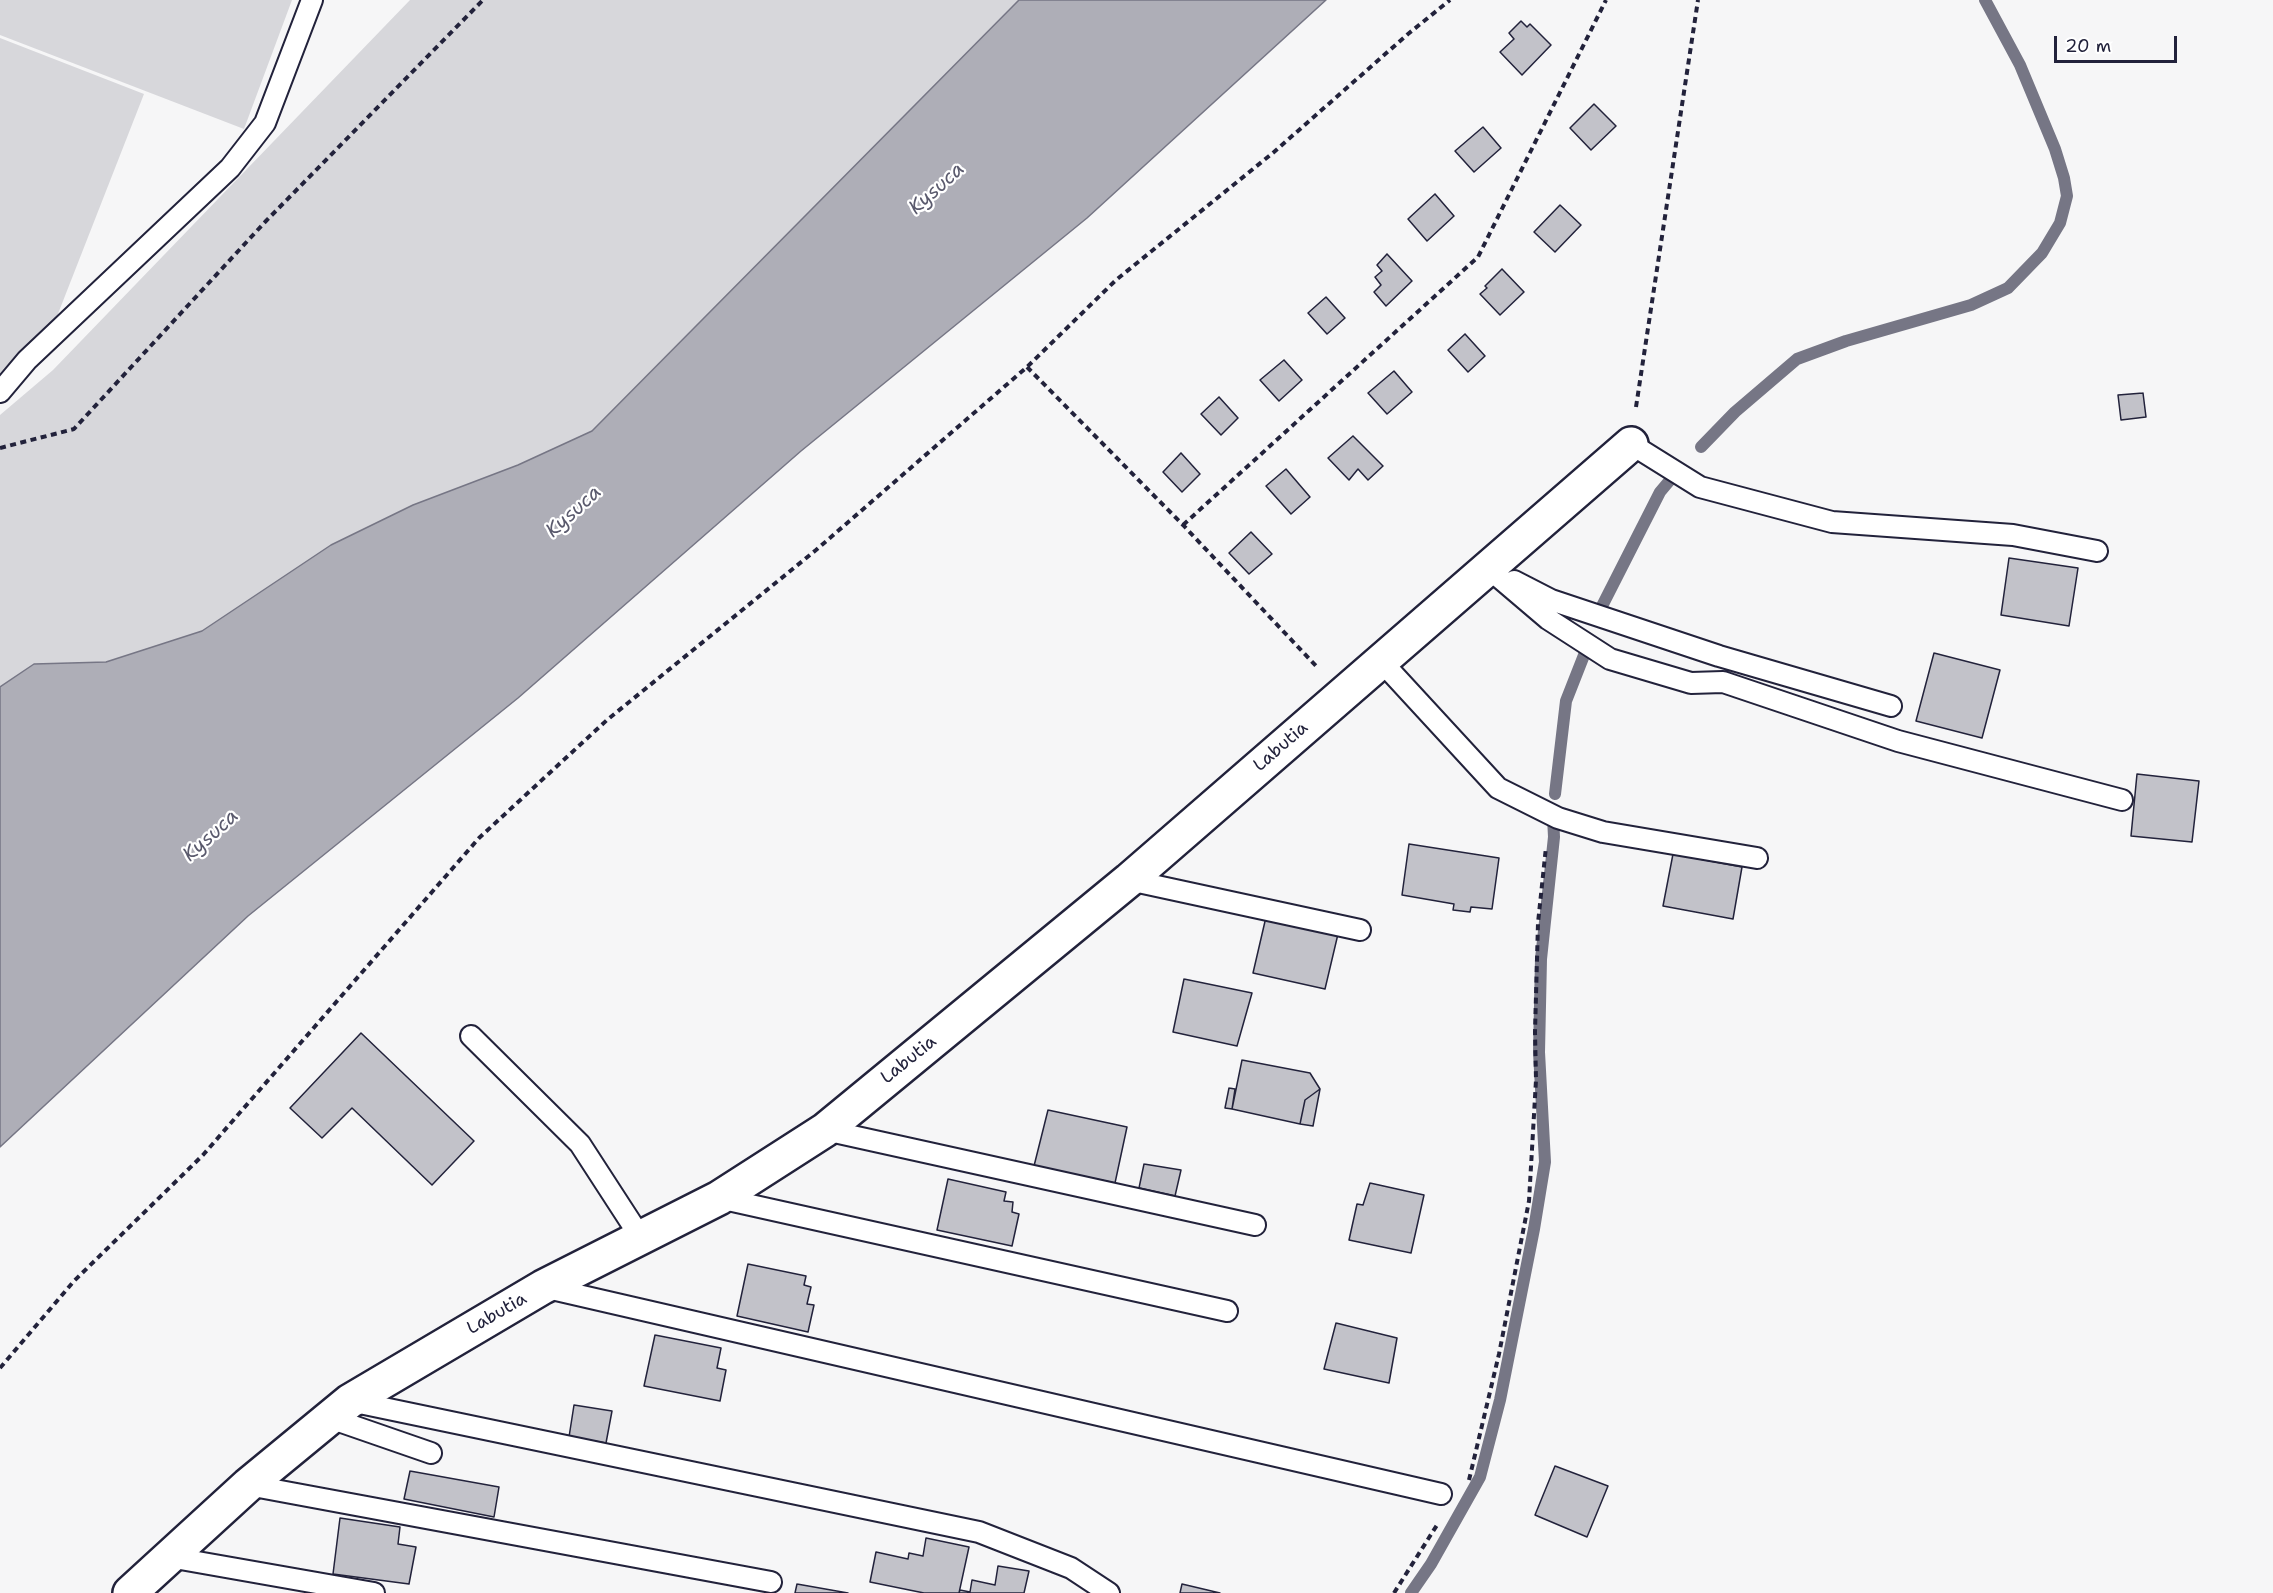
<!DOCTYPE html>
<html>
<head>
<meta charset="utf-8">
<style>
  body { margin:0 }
  #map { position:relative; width:2273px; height:1593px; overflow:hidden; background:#f6f6f7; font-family:"Shantell Sans",sans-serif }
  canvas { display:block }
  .scale { position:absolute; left:2054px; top:36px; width:123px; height:27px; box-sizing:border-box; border:3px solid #22223b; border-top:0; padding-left:8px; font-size:18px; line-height:21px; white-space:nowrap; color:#22223b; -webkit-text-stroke:4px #fff; paint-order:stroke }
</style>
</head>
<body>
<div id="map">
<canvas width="2273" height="1593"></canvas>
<div class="scale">20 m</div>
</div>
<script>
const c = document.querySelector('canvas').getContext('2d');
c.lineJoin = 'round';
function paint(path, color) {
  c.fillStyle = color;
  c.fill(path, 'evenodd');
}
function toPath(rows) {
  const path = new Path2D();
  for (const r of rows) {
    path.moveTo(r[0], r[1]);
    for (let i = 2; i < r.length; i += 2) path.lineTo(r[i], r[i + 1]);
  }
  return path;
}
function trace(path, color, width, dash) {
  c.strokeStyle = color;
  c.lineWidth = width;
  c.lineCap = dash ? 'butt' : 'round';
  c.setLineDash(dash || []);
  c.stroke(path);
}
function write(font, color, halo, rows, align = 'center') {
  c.font = font + ' "Shantell Sans",sans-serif';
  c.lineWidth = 4.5;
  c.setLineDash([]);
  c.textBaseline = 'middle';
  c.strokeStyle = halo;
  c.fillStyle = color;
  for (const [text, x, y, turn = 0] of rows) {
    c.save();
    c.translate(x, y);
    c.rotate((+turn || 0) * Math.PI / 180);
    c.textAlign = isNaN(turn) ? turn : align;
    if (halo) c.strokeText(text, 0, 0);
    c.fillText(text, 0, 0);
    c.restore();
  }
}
paint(toPath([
  [0,0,292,0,244,129,0,35],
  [410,0,1019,0,592,431,518,465,331,545,202,631,106,662,34,664,0,687,0,415,53,370],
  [0,38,144,94,54,324,0,391]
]), '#d7d7db');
const water = toPath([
  [1019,0,1326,0,1087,218,801,451,518,698,248,916,0,1147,0,687,34,664,106,662,202,631,331,545,413,505,518,465,592,431,1019,0]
]);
paint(water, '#aeaeb7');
trace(water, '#767685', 1.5);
trace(toPath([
  [1701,447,1735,412,1797,359,1846,341,1971,305,2008,288,2042,253,2060,223,2067,196,2064,178,2055,149,2020,65,1985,0],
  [1597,616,1660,492,1676,473],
  [1555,794,1566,701,1588,645],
  [1411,1593,1431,1564,1480,1477,1500,1400,1534,1229,1545,1162,1539,1052,1541,959,1554,837,1553,817]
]), '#767685', 12);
const building = toPath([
  [1521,21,1527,27,1530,24,1551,45,1522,75,1500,52,1514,39,1509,33,1521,21],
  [1594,104,1616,126,1591,150,1570,128,1594,104],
  [1483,127,1501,148,1474,172,1455,151,1483,127],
  [1435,194,1454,216,1427,241,1408,219,1435,194],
  [1560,205,1581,225,1555,252,1534,232,1560,205],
  [1387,254,1412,281,1386,306,1374,292,1381,285,1375,277,1382,271,1377,265,1387,254],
  [1502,269,1524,292,1500,315,1480,294,1487,288,1485,286,1502,269],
  [1326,297,1345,318,1327,334,1308,313,1326,297],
  [1465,334,1485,356,1468,372,1448,350,1465,334],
  [1284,360,1302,380,1279,401,1260,380,1284,360],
  [1394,371,1412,392,1387,414,1368,393,1394,371],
  [2143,393,2146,417,2121,420,2118,395,2143,393],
  [1219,397,1238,418,1221,435,1201,414,1219,397],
  [1353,436,1383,466,1368,480,1358,469,1349,480,1328,458,1353,436],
  [1181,453,1200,474,1182,492,1163,472,1181,453],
  [1286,469,1310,497,1291,514,1266,486,1286,469],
  [1251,532,1272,554,1249,574,1229,553,1251,532],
  [2009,558,2078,568,2069,626,2001,615,2009,558],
  [1934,653,2000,670,1982,738,1916,721,1934,653],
  [2137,774,2199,781,2192,842,2131,836,2137,774],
  [1409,844,1499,858,1492,909,1471,907,1470,912,1453,910,1454,904,1402,895,1409,844],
  [1673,854,1742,867,1733,919,1663,906,1673,854],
  [1266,917,1338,934,1325,989,1253,973,1266,917],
  [1184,979,1252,993,1237,1046,1173,1032,1184,979],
  [361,1033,474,1141,432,1185,352,1108,322,1138,290,1108,361,1033],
  [1242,1060,1310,1073,1320,1089,1305,1100,1300,1124,1232,1109,1242,1060],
  [1229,1088,1235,1089,1232,1109,1225,1108,1229,1088],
  [1320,1089,1313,1126,1300,1124,1305,1100,1320,1089],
  [1048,1110,1127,1127,1115,1183,1034,1166,1048,1110],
  [1144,1164,1181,1170,1175,1196,1139,1188,1144,1164],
  [948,1179,1006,1192,1004,1201,1013,1202,1012,1212,1019,1214,1012,1246,937,1230,948,1179],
  [1370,1183,1424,1195,1411,1253,1349,1240,1357,1204,1363,1205,1370,1183],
  [748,1264,806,1276,804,1285,811,1287,807,1304,814,1305,808,1332,737,1316,748,1264],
  [1336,1323,1397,1338,1389,1383,1324,1369,1336,1323],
  [655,1335,721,1348,717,1368,726,1370,720,1401,644,1386,655,1335],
  [574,1405,612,1411,606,1443,569,1437,574,1405],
  [1555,1466,1608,1486,1587,1537,1535,1515,1555,1466],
  [410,1471,499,1487,494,1517,404,1499,410,1471],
  [340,1518,400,1527,398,1544,416,1547,409,1584,333,1574,340,1518],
  [926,1538,969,1547,959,1593,924,1593,870,1582,876,1552,908,1559,909,1553,923,1556,926,1538],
  [998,1566,1029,1571,1024,1593,959,1593,960,1590,970,1592,972,1580,995,1585,998,1566],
  [797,1584,848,1593,795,1593,797,1584],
  [1182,1584,1220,1593,1180,1593,1182,1584]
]);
paint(building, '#c2c2c9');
trace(building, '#22223b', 1.5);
const lane = toPath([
  [0,392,27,360,230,168,265,123,312,0],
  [1631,444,1700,487,1832,522,2013,535,2097,551],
  [1488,568,1548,619,1610,659,1691,683,1723,682,1898,741,2122,800],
  [1514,581,1551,600,1719,656,1891,706],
  [1381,661,1498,788,1558,818,1603,832,1757,858],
  [1129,880,1360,930],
  [471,1036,580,1144,641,1238],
  [825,1130,1255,1225],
  [719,1198,1227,1311],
  [543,1287,1441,1494],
  [350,1401,979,1532,1071,1568,1109,1593],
  [327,1417,431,1453],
  [248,1485,771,1582],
  [169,1557,374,1593]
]);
const street = toPath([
  [130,1593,248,1485,350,1401,543,1287,719,1198,825,1130,1129,880,1631,444]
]);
trace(lane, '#22223b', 24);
trace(street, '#22223b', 38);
trace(toPath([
  [1027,367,1183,525,1317,667],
  [1636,407,1698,0],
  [0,448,74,429,265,222,483,0],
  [1183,525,1478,257,1606,0],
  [0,1368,74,1281,203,1155,479,838,607,720,816,550,1027,367,1116,280,1274,152,1408,34,1450,0],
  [1469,1480,1499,1354,1529,1201,1536,1080,1535,1032,1538,923,1546,847],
  [1394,1593,1437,1525]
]), '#22223b', 4, [6, 4.5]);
trace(lane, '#fff', 20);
trace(street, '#fff', 33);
write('18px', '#22223b', '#fff', [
  ["Labutia",1281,747,-41],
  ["Labutia",909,1060,-39],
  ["Labutia",497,1314,-30]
]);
write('italic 20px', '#5a5a6d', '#fff', [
  ["Kysuca",937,189,-42],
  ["Kysuca",574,512,-42],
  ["Kysuca",211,836,-42]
]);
</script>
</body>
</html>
